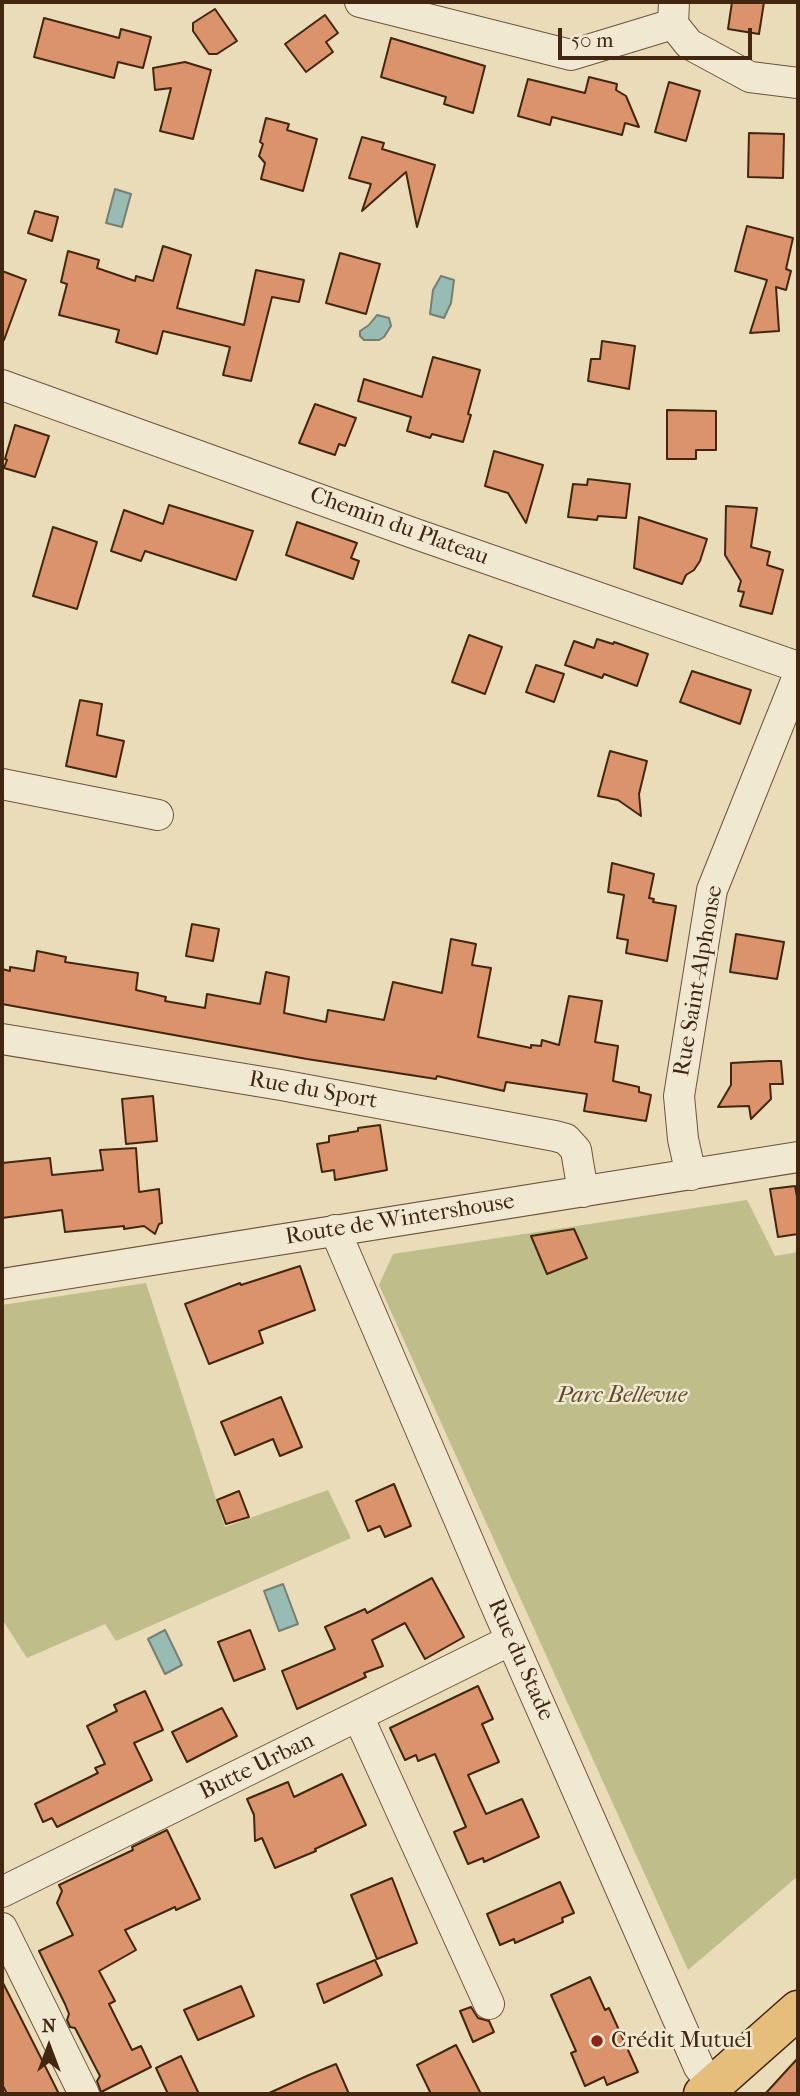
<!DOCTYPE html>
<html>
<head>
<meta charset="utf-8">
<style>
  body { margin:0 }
  #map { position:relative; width:800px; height:2096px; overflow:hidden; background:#eadbb9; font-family:"IM FELL French Canon",serif }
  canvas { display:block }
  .frame { position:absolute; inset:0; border:4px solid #432610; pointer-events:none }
  .north { position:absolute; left:14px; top:2012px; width:70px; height:70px; -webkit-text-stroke:5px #f1e8d2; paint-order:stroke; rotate:0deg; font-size:19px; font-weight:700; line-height:28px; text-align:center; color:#432610 }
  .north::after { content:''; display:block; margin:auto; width:24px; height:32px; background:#432610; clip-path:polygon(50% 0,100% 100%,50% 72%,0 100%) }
  .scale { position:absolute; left:558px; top:28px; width:194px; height:32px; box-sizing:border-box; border:4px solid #432610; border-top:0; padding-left:9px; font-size:21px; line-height:24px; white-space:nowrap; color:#432610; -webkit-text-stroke:5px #f1e8d2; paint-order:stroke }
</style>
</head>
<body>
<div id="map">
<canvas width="800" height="2096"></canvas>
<div class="frame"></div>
<div class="north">N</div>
<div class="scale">50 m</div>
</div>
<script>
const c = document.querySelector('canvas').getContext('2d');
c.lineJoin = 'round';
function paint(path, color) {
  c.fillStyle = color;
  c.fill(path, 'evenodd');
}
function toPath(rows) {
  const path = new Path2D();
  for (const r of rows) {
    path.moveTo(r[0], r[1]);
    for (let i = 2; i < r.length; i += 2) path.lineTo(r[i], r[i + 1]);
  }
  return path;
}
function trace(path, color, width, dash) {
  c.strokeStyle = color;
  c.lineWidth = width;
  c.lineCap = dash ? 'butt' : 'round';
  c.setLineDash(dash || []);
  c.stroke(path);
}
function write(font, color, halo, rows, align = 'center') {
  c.font = font + ' "IM FELL French Canon",serif';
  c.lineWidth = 5;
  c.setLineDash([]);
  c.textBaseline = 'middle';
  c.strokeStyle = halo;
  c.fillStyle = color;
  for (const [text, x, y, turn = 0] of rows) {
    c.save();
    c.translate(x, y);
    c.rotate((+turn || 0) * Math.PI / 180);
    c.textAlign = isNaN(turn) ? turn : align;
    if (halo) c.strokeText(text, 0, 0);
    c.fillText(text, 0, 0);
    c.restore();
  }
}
paint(toPath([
  [747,1200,775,1256,798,1252,798,1876,688,1970,379,1285,393,1254],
  [146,1283,225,1527,328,1490,351,1538,116,1641,105,1624,27,1658,2,1619,2,1305]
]), '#bfbe8a');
const water = toPath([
  [115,189,131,194,122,227,106,223,115,189],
  [441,276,454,280,451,303,444,318,430,314,433,290,441,276],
  [377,315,389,318,391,326,384,337,379,340,364,340,360,336,360,331,369,325,377,315],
  [283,1584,298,1624,279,1631,264,1591,283,1584],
  [165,1630,182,1665,165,1674,148,1639,165,1630]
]);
paint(water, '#98bbb3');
trace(water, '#767f72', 2);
const building = toPath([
  [732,2,764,2,759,34,728,29,732,2],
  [215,9,237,41,217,54,209,54,193,31,193,23,215,9],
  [325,15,338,33,326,42,333,52,306,72,285,44,325,15],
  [44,18,119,38,121,29,151,37,143,68,118,62,114,78,34,57,44,18],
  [391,38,485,66,473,113,444,104,446,97,381,77,391,38],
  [185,62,211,70,193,139,160,131,171,88,155,90,153,68,185,62],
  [589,77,617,84,616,90,626,96,639,127,625,123,622,135,552,117,550,125,518,116,528,79,585,93,589,77],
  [669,82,700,91,686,141,655,132,669,82],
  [266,118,289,124,287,130,317,139,303,191,261,179,265,163,259,156,263,144,260,142,266,118],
  [749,133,784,134,783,178,748,177,749,133],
  [362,137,384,143,382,149,435,165,417,227,406,172,362,211,371,184,349,178,362,137],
  [35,211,58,217,52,241,28,233,35,211],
  [747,226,793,238,786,269,791,271,786,290,776,287,779,331,750,333,767,280,735,271,747,226],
  [163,246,191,255,177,308,244,325,256,270,304,280,299,302,272,297,251,381,223,375,230,347,163,331,157,354,116,342,119,330,59,315,67,284,61,282,68,251,99,260,97,268,135,281,136,276,153,281,163,246],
  [340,253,380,264,366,314,326,303,340,253],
  [2,271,26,280,4,340,2,339,2,271],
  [602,341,635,346,629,389,588,381,591,359,600,359,602,341],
  [433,357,480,370,468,414,471,415,463,442,432,434,430,438,407,431,411,417,358,401,364,379,422,397,433,357],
  [315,404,356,418,345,446,339,444,335,455,299,443,315,404],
  [667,410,716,411,716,450,696,450,696,459,667,459,667,410],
  [15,425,49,436,35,477,4,468,7,460,5,459,15,425],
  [494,451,543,465,526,523,508,493,485,486,494,451],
  [588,479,630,484,626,518,598,516,597,520,568,517,573,484,587,485,588,479],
  [169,505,253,531,236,580,145,551,141,561,111,551,124,510,163,524,169,505],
  [726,506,757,508,751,547,770,552,767,565,783,570,772,614,740,606,744,592,738,591,741,581,725,555,726,506],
  [639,517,707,539,700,561,694,570,686,575,682,584,634,568,639,517],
  [297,522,357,543,351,558,359,561,353,579,286,555,297,522],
  [53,527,97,542,77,609,33,596,53,527],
  [469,635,502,647,485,694,452,682,469,635],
  [597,639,613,644,614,642,648,654,637,686,604,674,602,678,565,665,574,641,594,648,597,639],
  [536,665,564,674,554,702,526,692,536,665],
  [692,671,751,690,740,724,680,702,692,671],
  [80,700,102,704,97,735,124,741,116,777,66,766,80,700],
  [610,751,647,761,639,794,641,816,618,800,598,796,610,751],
  [612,863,654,874,649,898,654,899,653,902,676,906,667,961,626,953,628,940,617,938,624,895,608,892,612,863],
  [192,924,219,929,213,961,186,956,192,924],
  [736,934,784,942,777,979,730,972,736,934],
  [451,939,476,944,472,965,491,968,478,1037,531,1048,531,1045,541,1046,542,1040,559,1045,569,996,602,1001,595,1042,618,1046,613,1081,639,1087,639,1092,651,1095,646,1121,584,1111,587,1094,506,1082,504,1091,437,1076,436,1079,307,1059,2,1004,2,969,10,971,10,967,34,971,37,951,66,957,65,962,138,973,136,990,166,997,165,1001,205,1008,207,994,260,1004,266,972,289,977,284,1013,326,1022,328,1010,384,1020,393,982,442,993,451,939],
  [769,1061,781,1061,783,1084,770,1084,771,1099,751,1119,749,1106,718,1107,731,1085,731,1063,769,1061],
  [153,1096,157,1141,126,1144,122,1099,153,1096],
  [380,1125,387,1170,335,1180,334,1170,322,1172,317,1144,329,1142,329,1136,358,1131,358,1128,380,1125],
  [136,1148,139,1192,159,1189,162,1223,159,1224,155,1234,144,1226,124,1229,124,1226,65,1232,62,1210,2,1218,2,1163,50,1158,52,1175,103,1170,100,1150,136,1148],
  [795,1186,798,1202,798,1234,778,1237,770,1189,795,1186],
  [574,1229,587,1258,547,1274,531,1236,574,1229],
  [300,1266,315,1310,259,1331,263,1343,209,1364,185,1304,240,1283,241,1285,300,1266],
  [281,1397,302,1447,280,1456,273,1439,235,1455,221,1422,281,1397],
  [394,1484,411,1526,385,1537,380,1526,368,1531,356,1501,394,1484],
  [239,1491,249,1517,226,1524,217,1500,239,1491],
  [432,1578,464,1637,425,1659,405,1623,372,1640,383,1666,364,1673,366,1677,297,1709,282,1671,335,1649,325,1627,365,1609,367,1613,432,1578],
  [250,1630,265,1669,234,1681,218,1642,250,1630],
  [478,1686,493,1719,482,1724,499,1762,468,1775,486,1814,522,1799,539,1837,484,1862,483,1858,468,1864,454,1832,466,1827,435,1754,418,1761,416,1755,405,1760,390,1728,478,1686],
  [145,1691,163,1730,134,1743,152,1780,57,1827,52,1818,43,1822,35,1804,98,1773,95,1768,105,1764,87,1726,117,1711,114,1705,145,1691],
  [222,1708,237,1736,187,1762,172,1732,222,1708],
  [342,1774,366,1825,315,1849,316,1851,275,1868,262,1838,255,1841,254,1815,247,1799,288,1782,294,1797,342,1774],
  [167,1830,200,1899,176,1910,175,1907,125,1930,136,1950,99,1971,115,2001,109,2004,132,2050,141,2046,151,2067,101,2092,97,2081,100,2076,75,2028,70,2027,67,2020,69,2014,65,2004,39,1951,73,1935,57,1903,62,1891,59,1885,133,1850,132,1847,167,1830],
  [392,1878,417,1943,377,1959,351,1895,392,1878],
  [560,1882,574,1913,562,1918,563,1922,515,1943,514,1939,500,1945,487,1914,560,1882],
  [375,1960,382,1975,324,2003,317,1984,375,1960],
  [590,1977,605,2010,609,2008,638,2072,607,2085,604,2077,585,2086,571,2053,576,2051,551,1995,590,1977],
  [2,1981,43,2062,59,2094,7,2094,2,2084,2,1981],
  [241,1986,254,2016,198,2040,184,2010,241,1986],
  [471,2007,478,2018,489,2021,494,2032,473,2042,460,2011,471,2007],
  [456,2045,481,2094,431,2094,417,2065,456,2045],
  [181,2056,199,2094,168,2094,156,2068,181,2056],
  [798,2058,798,2094,765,2094,798,2058],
  [336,2064,349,2094,267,2094,309,2075,336,2064]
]);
paint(building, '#db936c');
trace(building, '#432610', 2);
const minor = toPath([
  [360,2,571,55,673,24],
  [674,2,673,24,689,44,750,77,798,83],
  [2,385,413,533,798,667],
  [2,784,158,815],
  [2,1039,281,1085,555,1136,566,1139,576,1150,583,1192],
  [691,1175,683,1139,679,1096,712,890,798,676],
  [335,1230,494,1601,699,2067,714,2086],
  [2,1284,798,1157],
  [358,1716,489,2004],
  [2,1892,511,1640],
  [2,1928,84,2094]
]);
const major = toPath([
  [703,2094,798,2010]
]);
trace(minor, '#6d533a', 32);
trace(major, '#432610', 41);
trace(minor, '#f1e8d2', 30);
trace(major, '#e5be7c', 38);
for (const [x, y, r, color] of [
  [597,2041,7,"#8f2418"]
]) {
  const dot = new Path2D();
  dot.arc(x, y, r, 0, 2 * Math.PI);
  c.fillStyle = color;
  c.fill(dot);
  trace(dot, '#f1e8d2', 2.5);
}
write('23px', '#432610', '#f1e8d2', [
  ["Chemin du Plateau",399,527,20],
  ["Rue Saint-Alphonse",699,981,-80],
  ["Rue du Sport",313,1091,10],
  ["Route de Wintershouse",400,1220,-9],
  ["Rue du Stade",520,1660,66],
  ["Butte Urban",257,1767,-26]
]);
write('italic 23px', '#624c2e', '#f1e8d2', [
  ["Parc Bellevue",622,1396]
]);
write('23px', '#432610', '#f1e8d2', [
  ["Crédit Mutuel",611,2041]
], 'left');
</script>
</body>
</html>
